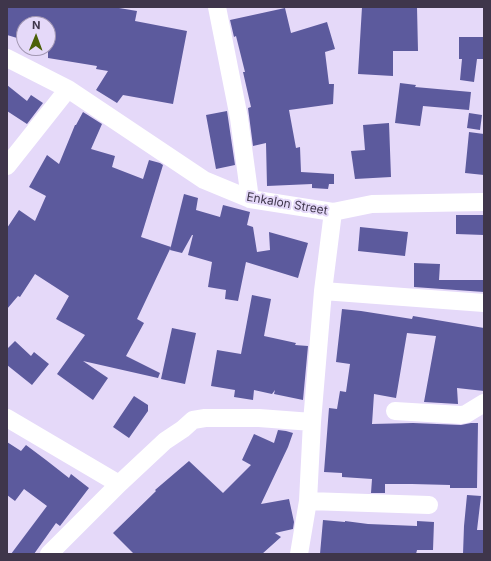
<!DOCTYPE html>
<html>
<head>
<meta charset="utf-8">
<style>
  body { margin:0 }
  #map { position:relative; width:491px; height:561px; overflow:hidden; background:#e5d9f9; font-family:Inter,sans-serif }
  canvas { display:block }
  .frame { position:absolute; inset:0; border:8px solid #3f364b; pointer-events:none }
  .north { position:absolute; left:16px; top:16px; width:40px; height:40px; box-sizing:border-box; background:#e5d9f9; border:1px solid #a398b3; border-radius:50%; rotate:1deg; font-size:11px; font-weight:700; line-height:16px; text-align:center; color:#3f364b }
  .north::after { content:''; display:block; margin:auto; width:14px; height:18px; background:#4b6009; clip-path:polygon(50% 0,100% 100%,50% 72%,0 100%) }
</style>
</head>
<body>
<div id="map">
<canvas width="491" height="561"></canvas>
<div class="frame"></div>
<div class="north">N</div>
</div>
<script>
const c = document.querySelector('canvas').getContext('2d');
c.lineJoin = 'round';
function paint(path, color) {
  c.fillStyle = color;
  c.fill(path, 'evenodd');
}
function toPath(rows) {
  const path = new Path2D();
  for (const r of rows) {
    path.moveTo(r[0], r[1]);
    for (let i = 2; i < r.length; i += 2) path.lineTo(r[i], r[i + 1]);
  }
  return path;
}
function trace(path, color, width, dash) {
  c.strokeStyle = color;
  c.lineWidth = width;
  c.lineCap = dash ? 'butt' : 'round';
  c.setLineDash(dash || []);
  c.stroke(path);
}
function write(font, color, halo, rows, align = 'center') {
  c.font = font + ' Inter,sans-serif';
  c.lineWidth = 4;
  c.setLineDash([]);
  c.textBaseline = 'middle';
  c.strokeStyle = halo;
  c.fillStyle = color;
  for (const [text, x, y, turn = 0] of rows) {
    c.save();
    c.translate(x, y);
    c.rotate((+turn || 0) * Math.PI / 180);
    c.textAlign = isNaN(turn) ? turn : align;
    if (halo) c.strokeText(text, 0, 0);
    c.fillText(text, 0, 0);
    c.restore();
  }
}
paint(toPath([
  [7,7,113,7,137,11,135,21,187,31,173,104,123,95,117,103,96,90,108,71,96,69,97,66,48,58,48,24,24,24,24,40,7,35],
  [362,7,417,7,418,51,393,51,393,76,358,74],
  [285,8,291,33,327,22,335,49,325,52,329,84,334,84,333,104,289,110,296,148,300,147,301,172,334,174,334,184,329,184,328,189,312,188,312,184,267,186,266,143,253,146,248,108,251,107,243,72,245,72,236,36,234,37,230,20],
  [459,37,484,37,484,59,477,59,474,82,460,80,462,59,459,59],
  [400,83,416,85,415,87,471,92,469,110,423,106,420,126,395,123],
  [7,85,27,101,31,95,43,103,27,124,7,111],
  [227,111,235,165,216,169,206,115],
  [83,112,102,124,91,149,115,156,112,167,143,179,149,160,160,163,163,165,141,237,171,247,137,319,144,323,126,356,160,373,158,378,83,361,108,378,93,400,57,374,85,335,56,319,69,296,35,274,20,297,18,296,7,309,7,228,19,210,35,221,46,196,29,187,47,155,59,164,75,125,76,125],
  [469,113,482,115,480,130,467,128],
  [389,123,391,177,355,179,351,151,365,150,363,125],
  [469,132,484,134,484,175,465,173],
  [184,194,198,198,196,210,220,217,223,205,250,212,247,225,253,227,257,252,270,250,269,232,308,243,298,278,246,262,238,301,225,299,226,290,208,287,212,262,188,255,193,235,192,235,182,253,170,250],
  [456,215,484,215,484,235,456,234],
  [360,227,408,232,405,256,358,251],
  [414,263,440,264,439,280,484,280,484,292,414,287],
  [252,295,271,299,264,336,296,343,295,345,308,346,303,400,274,394,275,390,272,394,254,390,253,400,234,397,235,390,211,386,217,350,241,354],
  [342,309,361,311,412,319,413,316,484,328,484,391,457,388,458,404,424,402,436,336,407,333,396,398,374,394,372,424,413,423,461,425,471,423,478,423,477,488,450,488,450,485,412,484,385,484,385,493,371,493,372,479,342,477,342,473,324,472,329,408,337,409,340,391,346,392,350,364,336,362],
  [172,328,196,333,185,384,161,379],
  [15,341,31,356,34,352,49,364,32,385,7,365,7,349],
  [134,396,148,405,148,411,129,438,113,427],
  [278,430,286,431,293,433,288,447,261,504,289,499,294,522,293,529,275,533,281,537,262,554,134,554,113,533,156,491,155,490,189,461,223,493,251,465,242,460,254,434,274,443],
  [7,442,21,451,26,445,46,460,69,478,71,474,89,488,60,526,56,523,34,554,11,554,47,506,24,489,15,501,7,495],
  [467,495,481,496,477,530,484,530,484,554,463,554,464,526],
  [323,520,345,522,345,521,368,524,417,526,417,521,434,522,433,550,417,550,416,554,320,554]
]), '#5c5a9d');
trace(toPath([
  [217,7,239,118,250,199],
  [7,58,68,89,204,180,250,199,333,212,372,204,484,202],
  [7,166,68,89],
  [323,291,484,303],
  [395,411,461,415,466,414,484,403],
  [7,418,119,484],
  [308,501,429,505],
  [49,554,119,484,165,441,183,429,193,420,205,418,259,418,312,422],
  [299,554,308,501,312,422,323,291,333,212]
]), '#fff', 18);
write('12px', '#3f364b', '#e5d9f9', [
  ["Enkalon Street",287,204,10]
]);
</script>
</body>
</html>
